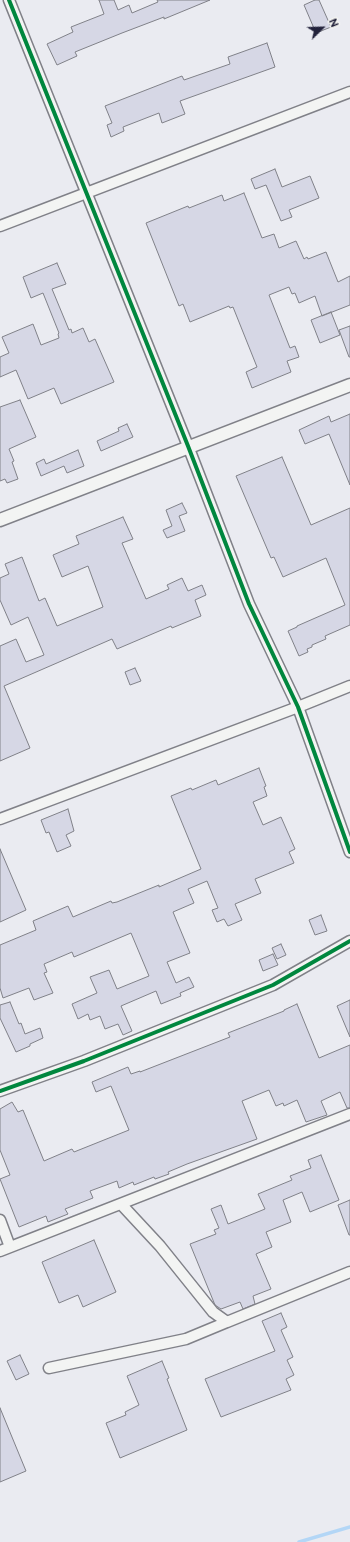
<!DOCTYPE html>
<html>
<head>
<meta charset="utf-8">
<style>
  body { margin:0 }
  #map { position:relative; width:350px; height:1542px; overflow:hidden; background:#eaebf1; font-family:"Balsamiq Sans",sans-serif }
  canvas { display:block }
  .north { position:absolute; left:302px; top:8px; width:40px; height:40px; -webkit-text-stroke:3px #f6f6f2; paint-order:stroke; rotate:67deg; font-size:11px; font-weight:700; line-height:16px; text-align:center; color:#22223b }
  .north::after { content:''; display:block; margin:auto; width:14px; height:18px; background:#22223b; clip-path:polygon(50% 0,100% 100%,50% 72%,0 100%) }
</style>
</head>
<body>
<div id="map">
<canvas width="350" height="1542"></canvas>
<div class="north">N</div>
</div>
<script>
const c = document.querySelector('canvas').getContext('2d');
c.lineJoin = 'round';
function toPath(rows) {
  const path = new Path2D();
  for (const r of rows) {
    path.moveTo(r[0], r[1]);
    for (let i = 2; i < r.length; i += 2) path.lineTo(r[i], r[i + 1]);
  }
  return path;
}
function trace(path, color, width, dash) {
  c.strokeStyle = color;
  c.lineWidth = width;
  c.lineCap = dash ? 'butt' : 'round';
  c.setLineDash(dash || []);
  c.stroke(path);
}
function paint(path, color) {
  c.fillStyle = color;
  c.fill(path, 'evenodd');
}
trace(toPath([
  [299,1542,350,1527]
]), '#b3d6f6', 3.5);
const building = toPath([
  [99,0,114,0,118,10,129,5,132,13,158,2,157,0,210,0,164,19,164,17,122,33,75,52,77,56,57,65,47,44,73,32,71,27,104,14,99,0],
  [315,0,319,0,331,27,316,33,304,5,315,0],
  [267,43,275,67,180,101,185,114,162,123,159,113,123,127,124,131,111,137,107,125,112,123,105,106,182,76,184,80,230,64,228,57,267,43],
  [275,169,282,187,310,176,319,198,289,210,292,217,281,221,266,185,255,189,251,179,275,169],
  [244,193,262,238,274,234,279,248,296,241,304,259,307,257,308,259,326,252,338,282,350,276,350,305,322,316,315,296,299,303,295,293,292,294,289,287,269,295,290,348,295,346,299,357,287,361,291,372,252,388,246,372,257,367,233,307,230,308,229,306,190,322,183,304,179,306,146,223,188,206,189,208,222,195,224,201,244,193],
  [57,263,66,284,52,289,69,330,71,329,72,333,83,328,89,342,95,339,114,382,61,404,54,388,28,399,16,370,0,377,0,357,9,353,2,337,33,324,41,345,59,338,58,334,59,333,43,293,31,298,23,277,57,263],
  [331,312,340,335,320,343,311,320,331,312],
  [350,326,350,357,349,357,339,330,350,326],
  [20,400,36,437,9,449,14,461,12,462,18,479,7,483,5,479,0,481,0,407,20,400],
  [350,414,350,485,329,434,305,444,299,430,329,416,331,422,350,414],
  [127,424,133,437,101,451,97,441,119,431,118,428,127,424],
  [78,450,84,466,67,473,64,466,41,476,36,463,44,459,46,464,78,450],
  [282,457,311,525,350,508,350,625,325,636,326,639,312,645,312,647,307,649,308,652,299,656,288,631,297,627,297,626,345,605,326,558,283,577,274,557,271,558,236,476,282,457],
  [182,503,187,513,179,516,185,531,167,538,163,530,172,526,166,510,182,503],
  [123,517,133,539,122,543,146,599,169,589,167,585,182,578,188,591,202,585,206,595,195,600,201,616,172,628,171,626,117,649,112,639,4,686,30,748,0,761,0,646,16,639,26,662,44,655,28,617,11,625,0,600,0,578,9,574,5,564,22,557,39,601,45,598,57,626,103,607,88,566,62,577,53,555,79,544,76,536,123,517],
  [135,668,141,681,130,685,125,672,135,668],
  [259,768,266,786,264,787,267,796,253,802,263,825,281,817,295,849,289,852,294,863,255,879,261,893,235,904,242,920,228,926,224,919,217,922,212,910,218,908,207,881,188,889,194,903,173,912,190,953,167,962,176,983,189,977,194,987,180,993,181,996,161,1004,156,991,121,1006,132,1031,123,1035,118,1024,105,1029,100,1016,90,1020,88,1014,78,1019,72,1004,97,993,90,977,109,970,117,989,149,976,131,933,74,957,72,952,44,964,47,972,44,973,53,993,34,1000,29,988,3,998,0,988,0,945,36,930,33,921,68,906,73,917,111,901,112,903,117,902,159,885,159,887,201,869,171,796,191,788,192,790,216,780,218,785,259,768],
  [68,809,74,831,66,835,71,846,57,852,49,832,46,833,41,820,68,809],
  [0,849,26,910,0,922,0,849],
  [321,915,327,931,315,935,309,920,321,915],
  [281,944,286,955,277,959,272,948,281,944],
  [273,954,278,965,263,971,259,960,273,954],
  [350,1000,350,1037,337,1006,350,1000],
  [10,1002,19,1024,21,1023,25,1034,40,1028,43,1038,30,1044,30,1046,16,1052,0,1018,0,1005,10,1002],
  [297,1004,319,1058,350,1045,350,1108,347,1108,340,1092,321,1101,327,1115,306,1122,297,1100,284,1106,283,1103,276,1106,269,1090,242,1101,257,1139,187,1164,168,1172,169,1174,155,1179,154,1177,134,1185,133,1182,119,1188,117,1181,90,1191,93,1198,65,1209,68,1214,48,1222,46,1216,19,1227,0,1179,10,1175,0,1150,0,1109,12,1102,18,1112,23,1110,44,1161,72,1149,74,1152,129,1130,111,1086,96,1092,92,1082,128,1067,131,1074,140,1071,140,1072,230,1037,228,1033,284,1011,284,1010,297,1004],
  [321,1155,339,1200,310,1212,302,1192,283,1200,291,1222,266,1232,272,1247,256,1254,271,1289,253,1296,255,1304,243,1309,240,1302,221,1309,215,1305,190,1244,216,1234,214,1230,219,1228,211,1209,221,1205,228,1224,265,1209,258,1194,292,1180,290,1176,311,1168,308,1160,321,1155],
  [350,1200,350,1235,349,1235,338,1205,350,1200],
  [94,1240,116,1292,83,1307,78,1295,59,1303,42,1262,94,1240],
  [281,1313,287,1327,281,1330,293,1357,287,1360,294,1375,286,1379,291,1390,221,1417,205,1379,275,1351,262,1321,281,1313],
  [20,1355,29,1374,16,1380,7,1361,20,1355],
  [162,1361,169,1378,167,1379,187,1430,120,1458,106,1423,126,1415,125,1412,139,1405,127,1376,162,1361],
  [0,1408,26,1471,0,1482,0,1408]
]);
paint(building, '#d6d7e5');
trace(building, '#808188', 1);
const minor = toPath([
  [9,0,188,446,249,604,298,707,350,852],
  [0,226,350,92],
  [0,819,298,707,350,686],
  [0,1091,84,1061,273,985,350,941],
  [121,1204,160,1246,213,1312,227,1322,350,1272],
  [0,1220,10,1247],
  [0,1251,350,1114],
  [49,1368,186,1339,227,1322]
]);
const tertiary = toPath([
  [0,520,350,385]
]);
trace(minor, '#808188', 13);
trace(tertiary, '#808188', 15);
trace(minor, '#f3f4f3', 10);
trace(tertiary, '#f3f4f3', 12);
trace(toPath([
  [9,0,188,446,249,604,298,707,350,852],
  [0,1091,84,1061,273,985,350,941]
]), '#00873e', 4);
</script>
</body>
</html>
